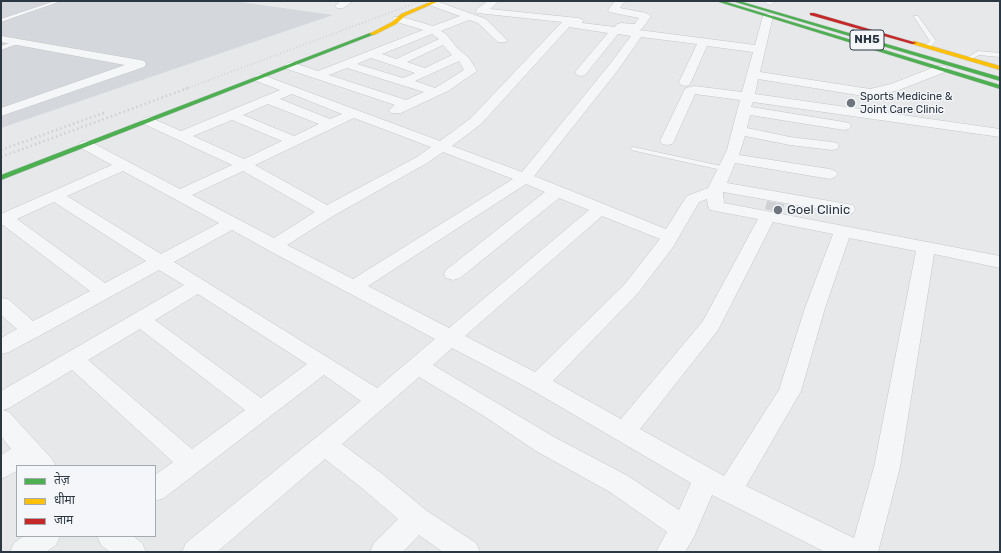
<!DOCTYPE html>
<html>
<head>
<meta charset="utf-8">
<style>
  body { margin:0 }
  #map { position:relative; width:1001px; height:553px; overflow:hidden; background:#e6e8ea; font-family:Rubik,"Noto Sans Devanagari",sans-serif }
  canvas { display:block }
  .frame { position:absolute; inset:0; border:2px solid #2c3744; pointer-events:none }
  .legend { position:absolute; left:16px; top:465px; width:140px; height:72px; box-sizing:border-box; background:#f4f6f9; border:1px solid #a4aab1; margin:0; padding:5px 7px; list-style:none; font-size:12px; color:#2c3744 }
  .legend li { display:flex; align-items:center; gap:8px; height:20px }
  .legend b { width:20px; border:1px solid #a4aab1 }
</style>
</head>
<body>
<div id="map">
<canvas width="1001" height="553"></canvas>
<div class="frame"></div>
<ul class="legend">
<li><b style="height:5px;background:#4caf50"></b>तेज़</li>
<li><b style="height:5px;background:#ffc107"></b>धीमा</li>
<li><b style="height:5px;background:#c62828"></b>जाम</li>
</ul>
</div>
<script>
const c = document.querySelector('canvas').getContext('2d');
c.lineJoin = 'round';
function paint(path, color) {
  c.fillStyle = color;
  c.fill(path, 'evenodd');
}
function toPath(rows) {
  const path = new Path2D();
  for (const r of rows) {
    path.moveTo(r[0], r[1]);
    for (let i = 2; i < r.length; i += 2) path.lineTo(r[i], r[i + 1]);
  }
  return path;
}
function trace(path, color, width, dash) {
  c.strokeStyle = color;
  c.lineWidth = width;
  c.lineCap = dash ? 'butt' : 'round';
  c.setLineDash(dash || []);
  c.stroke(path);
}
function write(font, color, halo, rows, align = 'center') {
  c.font = font + ' Rubik,sans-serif';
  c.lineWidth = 3;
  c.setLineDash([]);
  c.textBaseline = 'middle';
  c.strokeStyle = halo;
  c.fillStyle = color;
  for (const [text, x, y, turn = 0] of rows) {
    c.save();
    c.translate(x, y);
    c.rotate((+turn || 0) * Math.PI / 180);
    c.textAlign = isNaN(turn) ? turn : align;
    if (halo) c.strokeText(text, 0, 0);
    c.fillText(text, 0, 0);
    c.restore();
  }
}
paint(toPath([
  [1,1,233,1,333,15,1,128]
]), '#d4d8dd');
paint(toPath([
  [767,201,784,204,783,213,765,209]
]), '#ced0d2');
const lane = toPath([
  [55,1,61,1,1,22,1,19,55,1],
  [914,16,918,16,936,41,929,48,924,47,930,41,914,17,914,16],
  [18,40,20,41,20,43,1,50,1,46,18,40],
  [978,51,1000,53,1000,57,979,55,970,60,965,59,978,51],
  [633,147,726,167,730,169,726,171,631,150,631,148,633,147]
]);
const street = toPath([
  [341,1,353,1,343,8,337,8,335,6,341,1],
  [429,1,436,1,486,19,507,40,506,42,498,42,478,23,469,20,441,31,446,34,457,48,469,58,477,71,448,91,401,113,391,113,389,110,395,105,287,69,285,66,287,63,291,62,318,71,423,30,394,21,393,19,394,17,402,17,433,26,460,16,429,5,427,3,429,1],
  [432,34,439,39,396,59,382,54,432,34],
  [443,45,452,55,425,68,407,62,443,45],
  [371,58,392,65,415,73,403,78,357,64,371,58],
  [459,61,464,70,440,85,435,88,415,81,459,61],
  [347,68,424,92,406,100,329,75,347,68],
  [488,1,499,1,490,9,578,18,582,19,583,21,582,23,615,27,617,24,621,23,635,24,639,18,609,12,608,10,615,1,625,1,620,8,646,13,651,16,642,29,639,30,755,45,763,16,764,14,772,14,773,16,760,72,870,89,891,84,937,66,945,66,947,69,945,72,899,90,870,97,758,79,755,94,1000,129,1000,137,753,102,751,107,844,122,849,123,851,126,849,129,844,130,750,115,747,128,790,137,832,142,837,143,839,146,837,149,832,150,790,145,745,136,739,155,830,169,835,171,838,174,835,177,830,179,735,163,727,183,847,204,853,205,855,209,853,213,847,214,723,192,724,203,1000,256,1000,268,934,254,900,467,878,552,825,552,712,495,694,537,685,552,656,552,667,532,610,492,536,451,484,416,419,377,342,444,381,473,427,511,476,543,480,552,443,552,419,535,403,552,370,552,374,543,398,519,363,489,325,459,217,552,182,552,186,543,361,401,324,375,164,498,155,501,155,475,173,462,72,370,9,408,3,410,9,412,52,459,56,466,17,466,17,471,1,479,1,455,11,449,1,436,1,391,184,285,159,270,39,336,9,352,1,354,1,338,17,329,1,315,1,298,8,299,33,321,90,291,3,225,1,225,1,214,112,165,81,148,79,145,81,142,86,141,91,142,180,189,232,165,144,124,142,121,144,118,149,117,181,131,280,90,256,81,254,78,256,75,260,74,440,141,471,118,562,22,477,13,476,11,477,9,488,1],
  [569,27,608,33,575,72,577,75,581,76,585,75,618,34,631,36,610,64,522,172,452,146,481,124,569,27],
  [641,37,697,44,679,82,681,85,685,86,689,85,691,82,707,46,753,52,742,92,694,86,686,88,684,91,660,141,662,144,667,145,672,144,674,141,695,94,740,100,727,150,708,188,687,196,666,229,534,176,618,70,641,37],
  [292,94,342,114,330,119,280,99,292,94],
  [268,104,319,124,294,136,243,115,268,104],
  [354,118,431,147,417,157,327,205,255,165,354,118],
  [232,120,282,141,244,159,193,136,232,120],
  [443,152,513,179,353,279,287,245,333,216,427,163,443,152],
  [123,171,219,223,161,254,67,196,123,171],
  [243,171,315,212,274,238,192,195,243,171],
  [526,184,545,192,446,270,444,274,446,278,453,280,460,278,559,198,589,210,449,328,368,286,526,184],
  [707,199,708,206,710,210,758,219,703,321,621,419,553,381,638,293,673,247,699,202,707,199],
  [54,202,146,261,105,283,17,219,54,202],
  [602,216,660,239,624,285,535,372,465,336,602,216],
  [773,222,833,234,805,308,779,390,724,476,640,429,718,330,773,222],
  [232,230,268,250,435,339,377,388,174,262,232,230],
  [849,238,916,251,874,467,854,538,746,486,801,391,825,308,849,238],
  [198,294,307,364,261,398,155,320,198,294],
  [140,329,245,410,192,449,88,360,140,329],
  [452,348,530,389,691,483,679,510,628,476,554,437,433,365,452,348],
  [765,1,775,1,775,2,770,5,767,4,765,1],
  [1,36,140,60,144,61,146,64,144,67,1,116,1,108,125,65,1,42,1,36],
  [24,536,60,536,56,545,46,552,10,552,14,543,24,536],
  [97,536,133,536,142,543,146,552,110,552,101,545,97,536]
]);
const fast = toPath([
  [716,1,723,1,1000,85,1000,89,716,1],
  [732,1,739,1,1000,77,1000,81,732,1],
  [370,33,375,34,1,180,1,175,370,33]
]);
const slow = toPath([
  [433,1,439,1,405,16,396,24,374,35,369,34,392,22,401,14,433,1],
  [914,41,1000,66,1000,70,912,44,911,43,914,41]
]);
const jam = toPath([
  [810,13,814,13,917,43,912,44,810,15,810,13]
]);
trace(lane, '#c4c6c8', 1);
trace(street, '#c4c6c8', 1);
trace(fast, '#c4c6c8', 1);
trace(slow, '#c4c6c8', 1);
trace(jam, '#c4c6c8', 1);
paint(lane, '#f5f6f7');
paint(street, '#f5f6f7');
paint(fast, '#4caf50');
paint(slow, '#ffc107');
paint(jam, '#c62828');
trace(toPath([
  [185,89,421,1]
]), '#ced0d2', 1.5, [1, 2.5]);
trace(toPath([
  [1,150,106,112],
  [1,157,188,88]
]), '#ced0d2', 2.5, [1.5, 3]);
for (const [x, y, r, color] of [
  [851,103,5,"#6d757e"],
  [778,210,5,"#6d757e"]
]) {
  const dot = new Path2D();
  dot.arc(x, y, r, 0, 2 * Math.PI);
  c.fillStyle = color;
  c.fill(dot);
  trace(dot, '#f4f6f9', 1.5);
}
write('11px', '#2c3744', '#f4f6f9', [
  ["Sports Medicine &",860,97],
  ["Joint Care Clinic",860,110]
], 'left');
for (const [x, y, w] of [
  [867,40,34]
]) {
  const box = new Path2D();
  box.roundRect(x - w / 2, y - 10, w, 20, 3);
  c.fillStyle = '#f4f6f9';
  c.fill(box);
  trace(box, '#2c3744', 1);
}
write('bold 12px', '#2c3744', null, [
  ["NH5",867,40]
]);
write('13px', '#2c3744', '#f4f6f9', [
  ["Goel Clinic",787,210]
], 'left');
</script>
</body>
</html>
